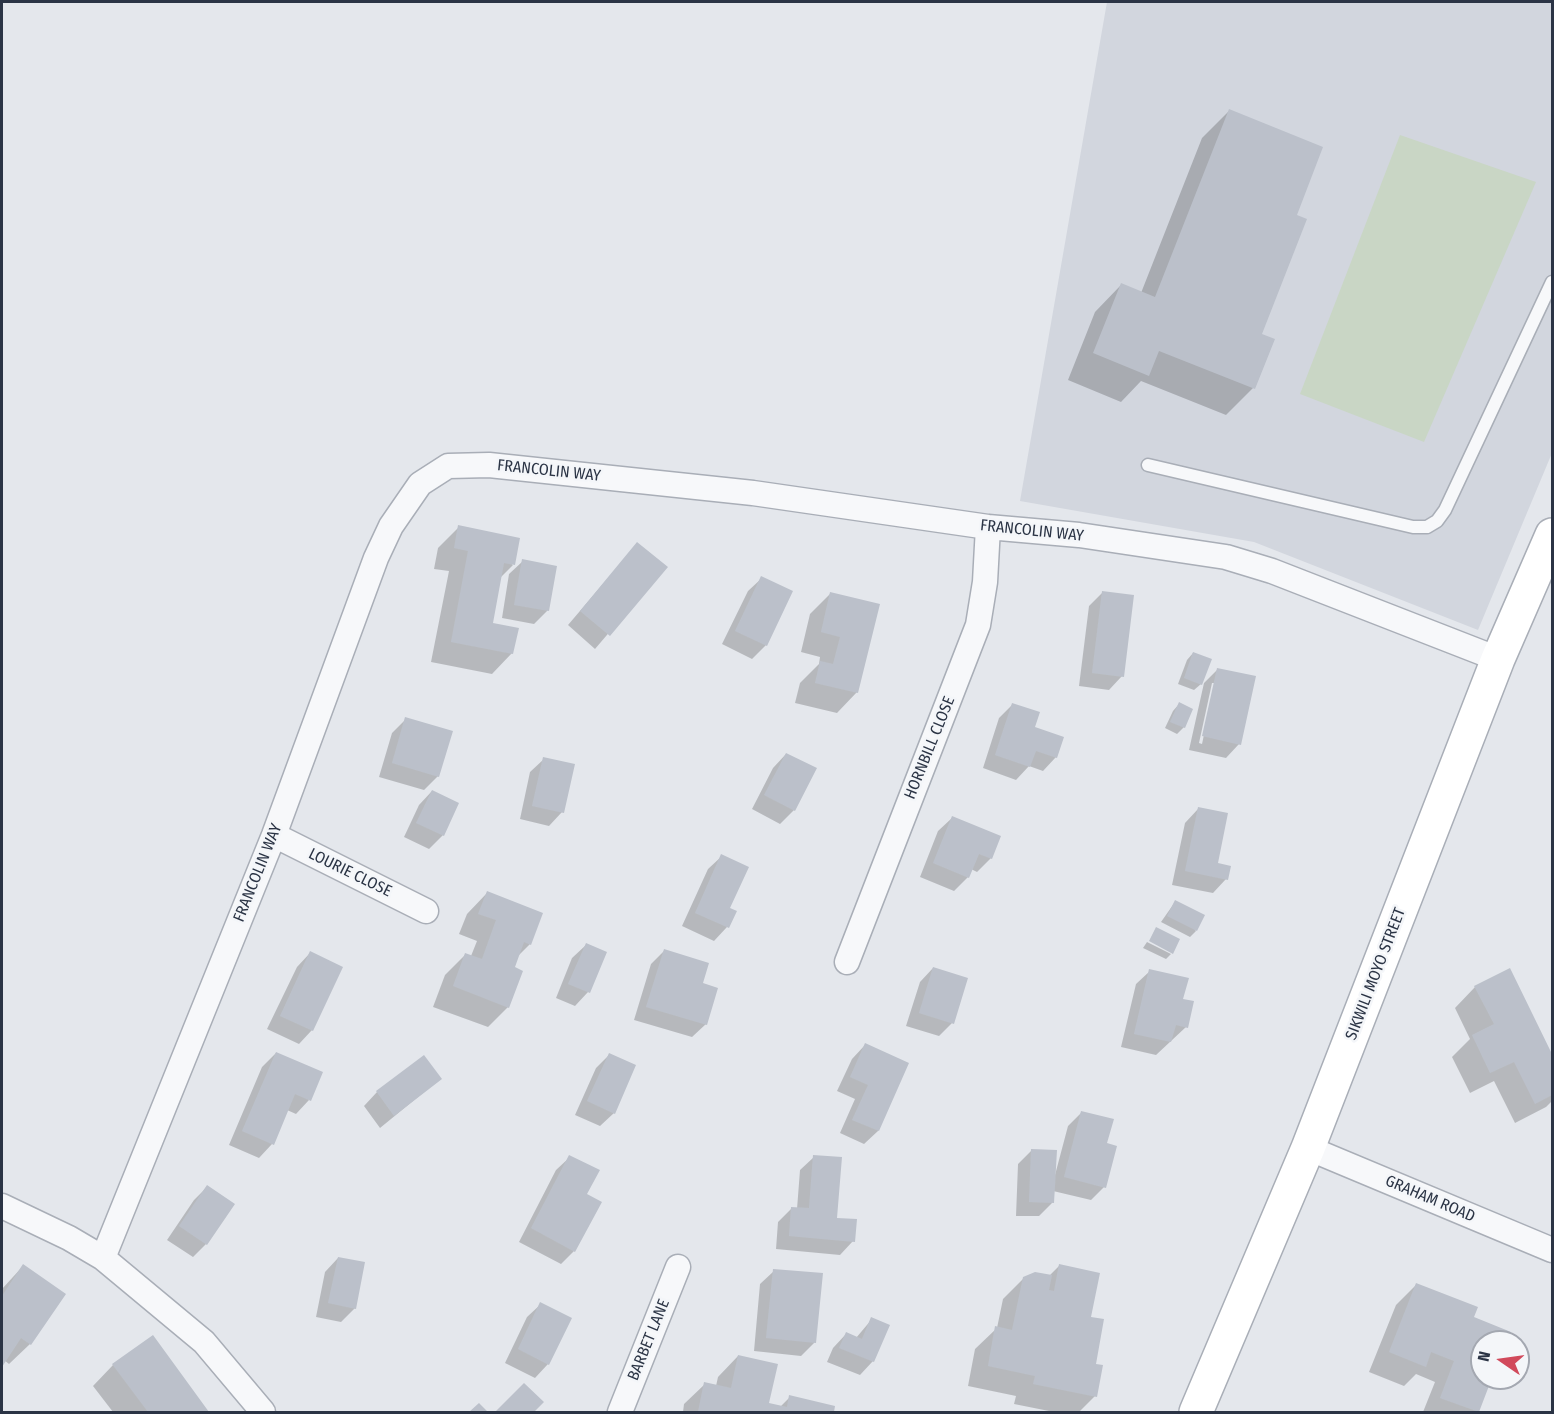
<!DOCTYPE html>
<html>
<head>
<meta charset="utf-8">
<style>
  body { margin:0 }
  #map { position:relative; width:1554px; height:1414px; overflow:hidden; background:#e4e7ec; font-family:"Fira Sans Condensed",sans-serif }
  canvas { display:block }
  .frame { position:absolute; inset:0; border:3px solid #2b3445; pointer-events:none }
  .north { position:absolute; left:1470px; top:1330px; width:60px; height:60px; box-sizing:border-box; background:#f4f6f9; border:2px solid #a4a8b1; border-radius:50%; rotate:283deg; font-size:16px; font-weight:700; line-height:24px; text-align:center; color:#2b3445 }
  .north::after { content:''; display:block; margin:auto; width:21px; height:27px; background:#d1495b; clip-path:polygon(50% 0,100% 100%,50% 72%,0 100%) }
</style>
</head>
<body>
<div id="map">
<canvas width="1554" height="1414"></canvas>
<div class="frame"></div>
<div class="north">N</div>
</div>
<script>
const c = document.querySelector('canvas').getContext('2d');
c.lineJoin = 'round';
function paint(path, color) {
  c.fillStyle = color;
  c.fill(path, 'evenodd');
}
function toPath(rows) {
  const path = new Path2D();
  for (const r of rows) {
    path.moveTo(r[0], r[1]);
    for (let i = 2; i < r.length; i += 2) path.lineTo(r[i], r[i + 1]);
  }
  return path;
}
function trace(path, color, width, dash) {
  c.strokeStyle = color;
  c.lineWidth = width;
  c.lineCap = dash ? 'butt' : 'round';
  c.setLineDash(dash || []);
  c.stroke(path);
}
function write(font, color, halo, rows, align = 'center') {
  c.font = font + ' "Fira Sans Condensed",sans-serif';
  c.lineWidth = 5;
  c.setLineDash([]);
  c.textBaseline = 'middle';
  c.strokeStyle = halo;
  c.fillStyle = color;
  for (const [text, x, y, turn = 0] of rows) {
    c.save();
    c.translate(x, y);
    c.rotate((+turn || 0) * Math.PI / 180);
    c.textAlign = isNaN(turn) ? turn : align;
    if (halo) c.strokeText(text, 0, 0);
    c.fillText(text, 0, 0);
    c.restore();
  }
}
paint(toPath([
  [1107,2,1552,2,1552,453,1478,630,1254,542,1020,501]
]), '#d2d6de');
paint(toPath([
  [1400,135,1536,182,1424,442,1300,394]
]), '#c9d6c5');
paint(toPath([
  [1229,111,1295,216,1260,335,1273,340,1253,388,1226,415,1141,381,1121,402,1068,380,1095,312,1121,285,1141,293,1202,138],
  [459,527,513,565,499,579,491,624,512,653,492,674,431,662,449,571,434,569,438,548],
  [637,544,665,567,595,649,568,625],
  [523,561,548,610,534,624,502,618,509,574],
  [762,578,766,645,752,659,722,644,748,591],
  [1103,592,1122,676,1109,690,1079,686,1089,606],
  [831,593,857,692,837,713,795,703,800,683,819,664,820,657,801,652,810,614],
  [1193,653,1201,684,1194,690,1178,684,1187,660],
  [1218,669,1239,744,1226,758,1189,750,1204,683],
  [1212,683,1215,683,1202,744,1199,743],
  [1013,704,1056,757,1043,771,1029,766,1016,780,983,768,999,718],
  [1179,704,1184,727,1177,734,1165,728,1173,711],
  [406,719,438,776,424,790,379,777,392,733],
  [786,754,794,810,780,824,752,809,773,768],
  [544,759,562,812,549,826,520,819,530,772],
  [432,791,443,835,429,849,404,837,419,805],
  [1198,809,1216,865,1226,879,1213,893,1172,885,1185,823],
  [952,818,991,858,977,872,971,869,968,877,954,891,920,877,938,831],
  [722,856,728,909,727,927,714,941,682,926,708,869],
  [487,893,530,944,517,957,513,968,508,1007,488,1027,433,1007,445,975,466,954,471,956,477,941,459,934,467,914],
  [1175,902,1196,931,1190,937,1161,922],
  [1147,942,1171,954,1166,959,1143,948],
  [586,945,605,953,588,992,575,1006,556,998,572,958],
  [664,951,702,984,706,1024,692,1037,634,1020,651,964],
  [310,953,312,1030,299,1044,267,1029,297,967],
  [933,968,952,1023,939,1036,906,1026,920,982],
  [1509,970,1552,1057,1552,1101,1546,1107,1515,1123,1494,1081,1470,1093,1452,1057,1470,1039,1455,1008,1475,987],
  [1150,971,1182,1000,1186,1027,1156,1055,1121,1047,1136,984],
  [865,1045,907,1064,878,1131,864,1144,840,1133,855,1099,837,1091,852,1059],
  [276,1053,309,1100,296,1114,287,1110,272,1144,259,1158,229,1145,262,1067],
  [609,1055,614,1113,600,1126,575,1115,596,1068],
  [440,1079,380,1128,364,1106,377,1092],
  [1082,1112,1105,1144,1104,1187,1091,1200,1053,1191,1052,1203,1039,1216,1016,1216,1018,1164,1032,1150,1055,1175,1068,1126],
  [570,1157,574,1251,561,1264,519,1242,556,1170],
  [814,1157,836,1219,853,1241,840,1255,776,1249,778,1222,791,1209,797,1209,800,1170],
  [207,1187,206,1244,193,1257,167,1240,194,1200],
  [338,1258,355,1308,341,1322,316,1317,325,1272],
  [23,1266,30,1344,9,1364,4,1360,2,1364,2,1289],
  [1059,1266,1089,1318,1095,1396,1079,1412,1054,1412,1014,1404,1016,1396,968,1386,975,1349,997,1328,1003,1299,1024,1278,1049,1276],
  [774,1271,815,1342,801,1356,754,1351,760,1284],
  [1416,1285,1472,1318,1505,1342,1482,1342,1482,1378,1491,1378,1476,1412,1423,1412,1435,1382,1416,1374,1404,1386,1369,1372,1396,1305],
  [541,1304,548,1364,535,1378,505,1363,527,1317],
  [872,1319,873,1361,860,1375,827,1362,833,1348,846,1334,856,1338],
  [152,1337,207,1412,113,1412,93,1386,113,1365],
  [738,1356,767,1404,780,1407,790,1397,834,1407,832,1412,683,1412,684,1404,705,1384,716,1386,718,1377]
]), '#0003');
paint(toPath([
  [1229,109,1323,147,1297,215,1307,219,1262,334,1275,339,1255,389,1159,351,1149,376,1093,353,1121,283,1155,297],
  [458,525,520,538,515,565,504,563,493,623,519,628,513,654,451,642,468,551,454,548],
  [637,542,668,567,610,636,580,611],
  [522,559,557,566,549,611,514,605],
  [761,576,793,591,767,646,735,631],
  [1102,591,1134,595,1124,677,1092,673],
  [830,592,880,604,858,693,815,683,820,661,833,664,840,637,821,632],
  [1193,652,1212,659,1202,685,1184,678],
  [1217,668,1256,676,1241,745,1202,736],
  [1179,702,1193,709,1185,728,1170,722],
  [1012,703,1040,712,1035,727,1064,737,1057,758,1036,751,1030,767,995,755],
  [405,717,453,731,439,777,392,763],
  [786,753,817,768,795,811,764,795],
  [543,757,575,764,564,813,532,806],
  [432,790,459,803,444,836,416,823],
  [1198,807,1228,813,1218,863,1231,866,1228,880,1185,871],
  [952,816,1001,836,992,859,979,854,969,878,933,863],
  [721,854,749,867,730,908,737,911,729,928,695,913],
  [487,891,543,913,531,945,524,942,515,967,523,971,509,1008,453,986,465,953,482,959,496,920,478,914],
  [1175,900,1205,915,1197,931,1167,916],
  [1156,927,1180,939,1173,954,1149,941],
  [586,943,607,952,590,993,568,984],
  [664,949,709,963,703,983,718,988,707,1025,646,1007],
  [310,951,343,967,313,1031,280,1016],
  [933,967,968,978,954,1024,919,1013],
  [1510,968,1552,1054,1552,1095,1535,1104,1514,1062,1490,1073,1472,1035,1494,1024,1474,986],
  [1149,969,1189,978,1183,999,1194,1001,1188,1028,1176,1025,1171,1042,1134,1034],
  [865,1043,909,1063,879,1131,852,1120,868,1085,850,1077],
  [276,1052,323,1072,311,1101,295,1094,274,1145,242,1131],
  [609,1053,636,1065,615,1114,587,1101],
  [424,1055,442,1079,394,1116,376,1091],
  [1081,1111,1114,1119,1107,1143,1117,1146,1106,1188,1064,1177],
  [1031,1149,1057,1150,1054,1203,1029,1202],
  [569,1155,600,1170,587,1194,602,1202,575,1252,531,1228],
  [813,1155,842,1157,837,1218,857,1219,855,1242,789,1236,791,1207,809,1208],
  [207,1185,235,1204,207,1245,179,1226],
  [338,1257,365,1262,356,1309,328,1303],
  [23,1264,66,1294,31,1345,21,1338,2,1367,2,1296],
  [1059,1264,1100,1273,1091,1317,1104,1319,1096,1364,1103,1365,1097,1397,1033,1384,1035,1376,988,1366,995,1326,1012,1330,1023,1277,1035,1272,1052,1275,1049,1290,1054,1291],
  [773,1269,823,1273,816,1343,766,1338],
  [1416,1283,1478,1307,1474,1317,1511,1332,1507,1342,1482,1342,1482,1378,1492,1378,1479,1412,1440,1398,1454,1361,1431,1352,1426,1367,1389,1352],
  [540,1302,572,1318,549,1365,518,1349],
  [871,1317,890,1325,874,1362,839,1348,846,1332,862,1339],
  [153,1335,209,1412,148,1412,112,1364],
  [738,1355,778,1364,769,1403,787,1407,789,1395,835,1406,834,1412,698,1412,704,1382,731,1388],
  [524,1383,544,1402,534,1412,495,1412],
  [479,1403,488,1412,469,1412]
]), '#bbc0ca');
const lane = toPath([
  [1148,465,1413,527,1427,527,1437,521,1445,510,1552,282]
]);
const street = toPath([
  [274,835,426,911],
  [847,962,978,625,985,582,988,527],
  [1308,1148,1552,1250],
  [2,1206,69,1238,103,1258,204,1342,263,1412],
  [103,1258,274,835,376,558,391,526,420,484,448,466,489,465,753,493,988,527,1079,535,1226,557,1272,571,1498,659],
  [620,1412,678,1267]
]);
const secondary = toPath([
  [1196,1412,1308,1148,1498,659,1552,535]
]);
trace(lane, '#a9aeb7', 15);
trace(street, '#a9aeb7', 27);
trace(secondary, '#a9aeb7', 36);
trace(lane, '#f7f8fa', 12);
trace(street, '#f7f8fa', 24);
trace(secondary, '#fff', 33);
write('16px', '#2b3445', '#f4f6f9', [
  ["FRANCOLIN WAY",549,471,6],
  ["FRANCOLIN WAY",1032,531,6],
  ["HORNBILL CLOSE",930,748,-68],
  ["FRANCOLIN WAY",258,873,-68],
  ["LOURIE CLOSE",350,873,26],
  ["SIKWILI MOYO STREET",1376,974,-69],
  ["GRAHAM ROAD",1430,1199,23],
  ["BARBET LANE",649,1340,-68]
]);
</script>
</body>
</html>
